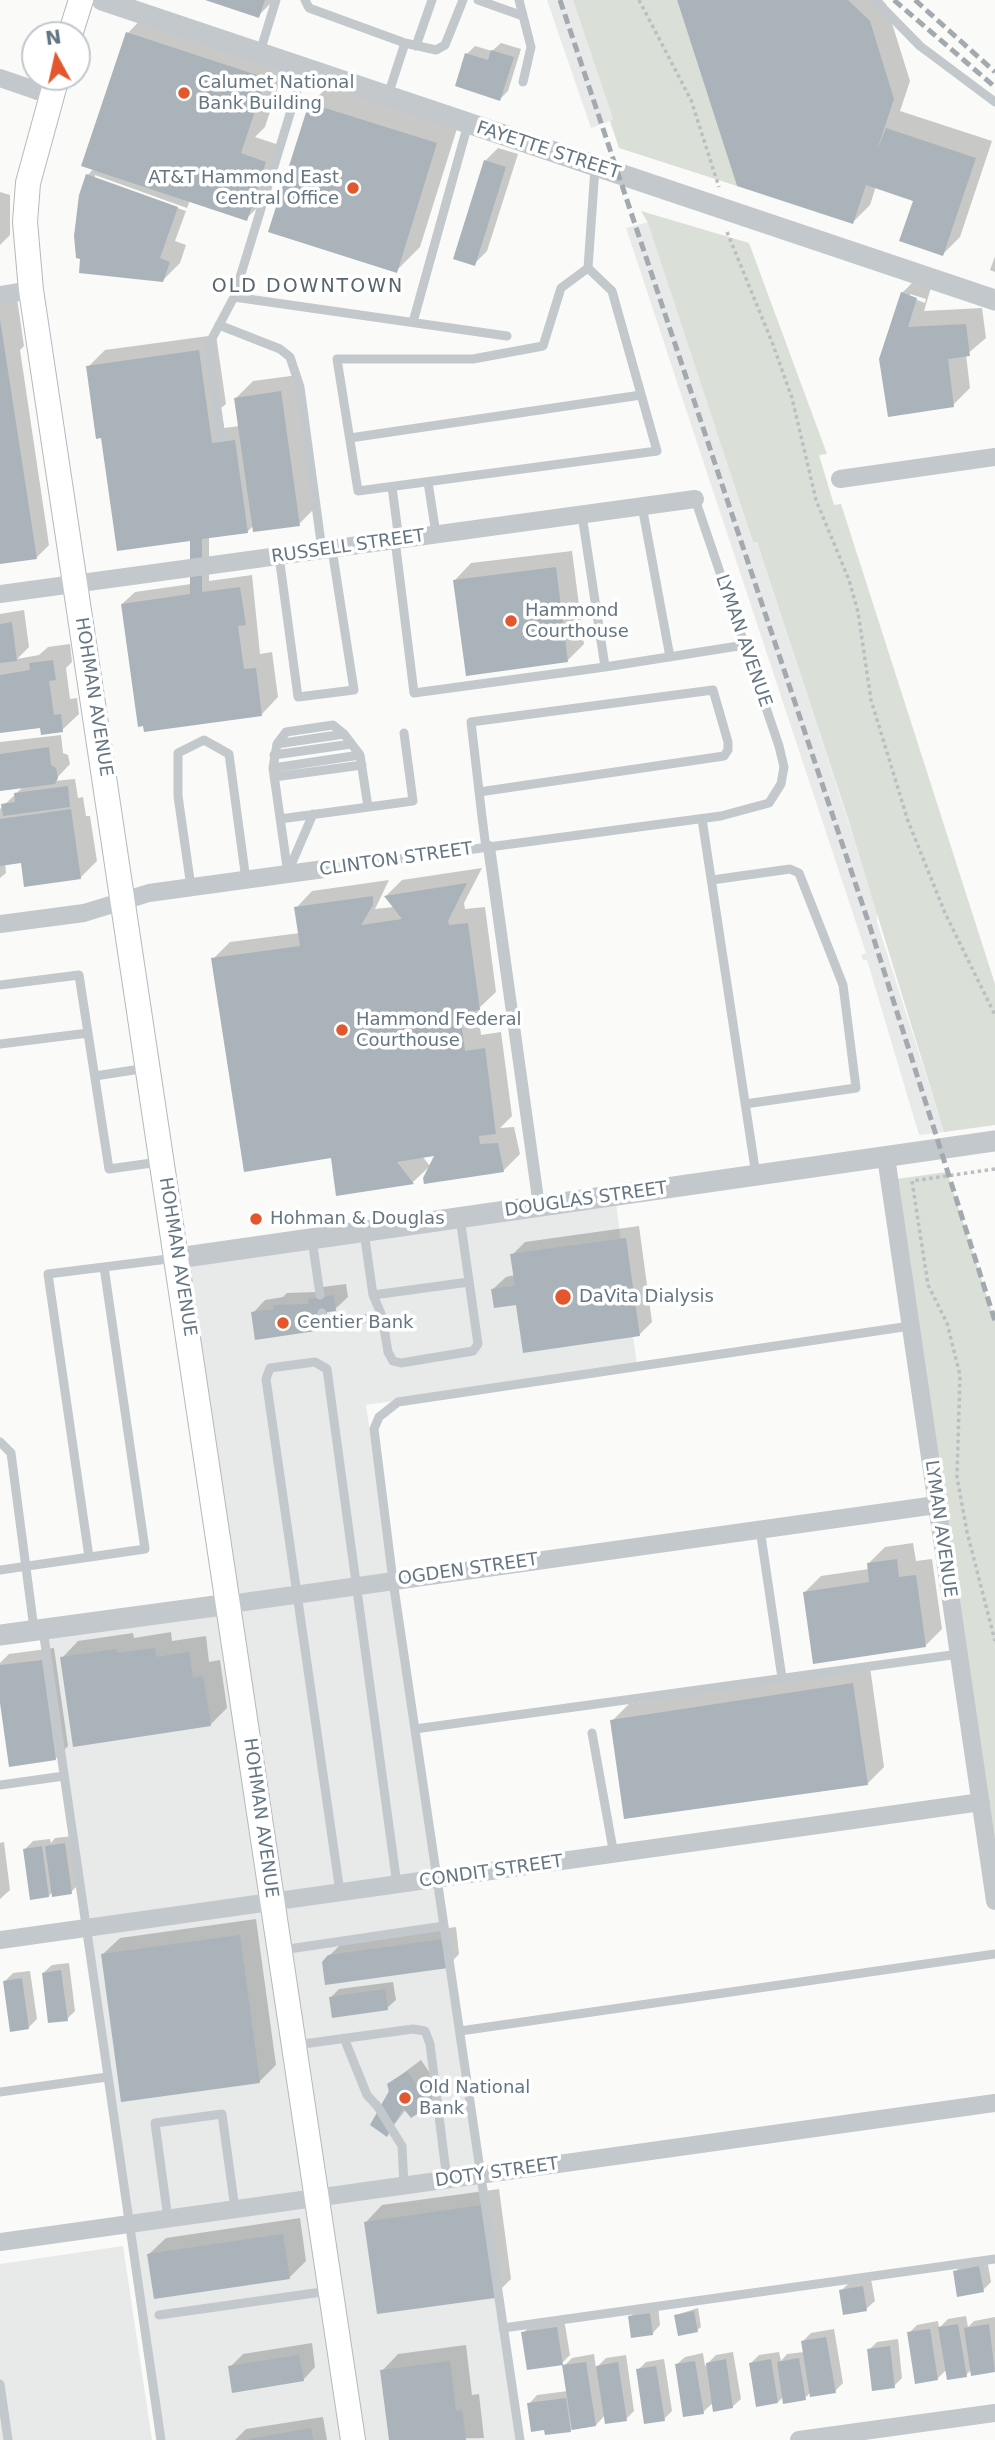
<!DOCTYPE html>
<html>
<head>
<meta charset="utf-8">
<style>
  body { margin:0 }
  #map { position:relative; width:995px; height:2440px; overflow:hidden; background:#fafaf8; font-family:"DejaVu Sans",sans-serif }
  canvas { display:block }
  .north { position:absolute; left:21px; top:21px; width:70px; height:70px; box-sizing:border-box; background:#fff; border:2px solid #c1c8cd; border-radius:50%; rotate:352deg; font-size:19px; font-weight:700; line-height:28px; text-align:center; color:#657683 }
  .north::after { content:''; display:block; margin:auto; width:24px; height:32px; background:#e4572e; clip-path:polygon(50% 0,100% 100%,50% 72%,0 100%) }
</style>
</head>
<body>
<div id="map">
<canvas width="995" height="2440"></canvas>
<div class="north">N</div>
</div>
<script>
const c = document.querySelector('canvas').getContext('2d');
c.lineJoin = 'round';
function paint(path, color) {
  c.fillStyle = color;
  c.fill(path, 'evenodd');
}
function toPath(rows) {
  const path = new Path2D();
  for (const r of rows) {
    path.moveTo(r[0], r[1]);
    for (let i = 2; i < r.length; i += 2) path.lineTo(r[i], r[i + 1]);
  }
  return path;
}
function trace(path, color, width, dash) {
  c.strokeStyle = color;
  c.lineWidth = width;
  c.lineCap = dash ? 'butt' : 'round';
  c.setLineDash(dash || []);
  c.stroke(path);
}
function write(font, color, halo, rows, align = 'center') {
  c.font = font + ' "DejaVu Sans",sans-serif';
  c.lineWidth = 7;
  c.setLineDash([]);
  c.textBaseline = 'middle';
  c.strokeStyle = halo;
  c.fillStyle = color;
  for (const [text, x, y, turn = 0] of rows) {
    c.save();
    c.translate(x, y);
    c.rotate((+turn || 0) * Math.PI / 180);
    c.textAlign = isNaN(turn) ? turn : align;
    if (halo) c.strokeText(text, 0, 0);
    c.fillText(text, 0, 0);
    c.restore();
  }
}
paint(toPath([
  [547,0,573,0,613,119,610,121,591,128],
  [648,222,753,542,757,542,877,910,877,922,944,1132,919,1135,867,960,863,960,861,955,866,953,626,228],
  [615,1195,637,1366,366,1405,519,2440,156,2440,43,1630,230,1603,178,1258],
  [123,2246,152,2440,0,2440,0,2264]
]), '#e8e9e9');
paint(toPath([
  [573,0,677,0,737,186,619,148,610,121,613,119],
  [641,211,749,243,827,454,819,455,834,505,841,504,995,984,995,1125,944,1132,848,819,757,542,753,542,648,223],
  [947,1172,995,1321,995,1888,889,1180]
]), '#dadfd7');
paint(toPath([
  [209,0,274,0,258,16],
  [679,0,882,0,886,4,910,81,900,111,992,141,960,237,943,254,915,200,876,186,870,205,853,222],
  [152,8,289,54,265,127,255,137,282,146,263,202,246,219,190,200,175,241,186,245,180,263,163,280,88,175,94,168,128,33],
  [95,175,187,208,186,211,95,179],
  [501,43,521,49,508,91,500,99,467,54,475,46,492,51],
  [335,80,460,119,420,247,396,271,310,104],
  [498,148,518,154,487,251,474,264,485,161],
  [0,192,10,195,10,235,0,245],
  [995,256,995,272,990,270],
  [919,276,933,281,924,311,982,308,986,338,966,355,970,388,953,405,889,415,902,293],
  [910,294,926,299,925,303,910,297],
  [0,294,17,298,24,346,20,350,49,545,37,557,0,563],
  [216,335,226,404,221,408,224,428,240,426,236,398,253,381,298,375,316,507,299,524,254,525,247,532,209,537,209,581,252,575,260,654,272,652,278,697,262,714,122,604,135,592,191,584,192,539,103,439,88,367,105,350],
  [572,551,584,644,568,660,455,580,471,563],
  [24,610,29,647,17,659,39,655,48,647,70,644,72,662,66,668,70,699,77,698,79,714,62,730,41,726,0,732,0,614],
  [61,735,63,753,68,755,70,764,54,781,75,779,78,798,83,797,86,816,90,816,97,861,80,878,22,861,5,863,6,873,0,878,0,809,24,786,0,789,0,742],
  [482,868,464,903,465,909,485,907,496,992,478,1009,481,1035,501,1032,512,1116,500,1128,514,1127,520,1154,503,1171,437,1154,422,1156,430,1166,413,1182,337,1194,333,1157,213,959,230,942,300,933,296,908,312,891,389,880,375,909,394,907,386,896,402,880],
  [639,1226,652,1322,639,1335,493,1289,506,1277,515,1275,512,1255,525,1242],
  [346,1284,348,1297,335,1309,327,1311,327,1317,315,1330,253,1313,265,1300,283,1297,287,1293,318,1292,323,1287],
  [913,1543,916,1561,932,1559,942,1629,926,1645,805,1592,821,1576,869,1569,868,1564,885,1547],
  [171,1632,172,1641,206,1636,209,1662,220,1660,227,1708,210,1725,62,1658,78,1641,133,1633,134,1638],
  [54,1648,68,1746,55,1759,0,1690,0,1663,9,1654],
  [870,1667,884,1767,867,1784,612,1721,629,1704],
  [73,1836,79,1884,71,1892,53,1891,49,1896,25,1849,33,1841,50,1839,51,1843,55,1838],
  [4,1842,10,1890,0,1899,0,1843],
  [256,1919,276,2065,259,2082,103,1954,120,1938],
  [456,1927,459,1954,447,1967,329,1956,342,1943],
  [69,1963,75,2011,67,2019,43,1973,52,1965],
  [30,1971,37,2019,28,2028,4,1982,13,1973],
  [393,1982,396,2000,387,2008,330,1998,339,1989],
  [421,2060,442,2091,429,2103,406,2109,387,2134,389,2084],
  [499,2189,511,2279,494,2296,366,2222,382,2205],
  [300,2218,306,2261,289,2278,149,2254,166,2238],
  [987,2259,991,2282,983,2290,955,2272,963,2264],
  [871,2279,875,2301,866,2309,841,2291,849,2283],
  [658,2306,660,2325,652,2334,630,2317,638,2309],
  [698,2308,701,2327,697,2330,676,2315],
  [966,2316,968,2327,974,2321,995,2317,995,2370,973,2374,972,2369,966,2375,947,2369,937,2379,909,2333,917,2325,938,2321,939,2328,948,2319],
  [564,2319,570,2355,562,2363,523,2333,531,2325],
  [834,2329,843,2383,835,2391,811,2392,805,2398,784,2396,778,2402,751,2363,759,2355,779,2352,781,2361,787,2354,804,2352,803,2341,811,2333],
  [898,2339,902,2378,894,2386,869,2350,877,2342],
  [312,2343,315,2367,303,2380,230,2367,243,2354],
  [466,2345,472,2395,479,2394,484,2438,390,2440,382,2371,398,2354],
  [733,2352,741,2399,732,2407,714,2402,703,2412,676,2365,685,2357,703,2353,705,2366,716,2355],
  [594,2354,596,2368,606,2358,626,2355,634,2411,626,2419,605,2415,596,2425,570,2430,546,2428,529,2404,537,2395,568,2391,564,2366,572,2358],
  [664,2359,672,2411,664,2419,638,2370,646,2362],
  [323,2417,327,2440,235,2440,246,2429]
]), '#0003');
paint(toPath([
  [205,0,265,0,259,18],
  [677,0,848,0,870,21,894,99,877,150,886,128,976,158,943,256,899,241,913,201,866,185,853,224,737,186],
  [126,32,266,78,241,153,266,162,247,221,81,166],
  [491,50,514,57,500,101,455,86,465,53,488,60],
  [309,103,437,143,397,273,268,232],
  [484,160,506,167,475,266,453,259],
  [86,174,178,207,160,258,170,262,163,282,79,273,80,259,76,258,74,236,79,195],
  [901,292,917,298,908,327,966,324,970,356,948,359,954,407,888,417,879,359],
  [0,319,37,559,0,564],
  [199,350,212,443,235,440,248,533,202,539,202,592,240,587,246,625,238,626,244,669,256,668,262,716,144,732,143,726,138,727,121,604,190,594,190,541,117,551,101,438,96,439,86,366],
  [281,391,300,526,253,532,234,398],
  [556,567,568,662,466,676,453,580],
  [12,622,17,661,0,663,0,624],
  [53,660,56,680,49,681,54,715,61,714,63,732,41,735,40,728,0,733,0,675,30,670,29,663],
  [49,747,51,765,56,768,58,778,55,784,0,791,0,754],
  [68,786,70,807,3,816,1,804,15,802,14,793],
  [71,809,81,879,24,887,21,863,0,866,0,819],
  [467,883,448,921,449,925,468,923,480,1010,460,1013,465,1051,485,1048,496,1134,479,1136,480,1144,498,1143,504,1172,424,1184,423,1178,434,1156,397,1162,414,1184,336,1196,331,1158,244,1172,211,958,300,946,294,907,373,896,373,905,361,925,402,919,384,896],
  [626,1238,640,1336,523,1353,516,1305,494,1308,491,1289,515,1286,510,1254],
  [334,1295,336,1311,313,1314,316,1331,255,1340,251,1312,274,1309,273,1305,309,1304,308,1299],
  [897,1559,899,1577,916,1575,926,1647,813,1664,803,1592,869,1582,867,1563],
  [155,1648,156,1657,189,1652,193,1678,203,1676,211,1726,73,1747,60,1657,116,1649,117,1653],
  [42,1660,56,1760,9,1767,0,1703,0,1665],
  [853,1683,868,1785,624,1819,610,1720],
  [65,1843,72,1894,52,1897,45,1846],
  [42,1846,49,1897,30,1900,23,1849],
  [240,1935,260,2083,121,2102,101,1954],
  [443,1939,448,1968,325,1985,322,1962,328,1955],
  [61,1970,68,2021,48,2023,42,1973],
  [22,1978,29,2029,10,2032,3,1981],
  [385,1989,388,2010,332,2018,329,1997],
  [407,2071,431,2105,411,2118,403,2108,387,2137,370,2125,389,2091,387,2084],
  [482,2205,495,2298,377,2314,364,2222],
  [283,2234,290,2279,154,2299,147,2254],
  [979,2266,984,2292,957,2297,953,2271],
  [863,2286,867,2311,843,2315,839,2290],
  [694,2311,698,2332,678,2336,674,2315],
  [650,2313,653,2335,631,2338,628,2316],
  [958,2324,967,2377,947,2380,938,2327],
  [989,2324,995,2372,971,2376,964,2328],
  [557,2327,563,2365,527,2370,521,2332],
  [930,2329,938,2380,915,2384,907,2332],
  [826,2337,836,2393,810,2397,801,2341],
  [890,2346,895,2388,872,2391,867,2349],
  [299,2355,304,2381,232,2393,228,2366],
  [799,2358,806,2400,783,2404,777,2362],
  [726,2359,733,2408,713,2412,706,2363],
  [771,2359,778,2403,756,2407,749,2363],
  [450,2361,456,2411,462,2410,466,2440,389,2440,380,2370],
  [695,2361,704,2414,683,2417,675,2364],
  [586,2362,596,2426,572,2430,562,2365],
  [618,2362,627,2421,605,2424,596,2366],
  [656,2366,665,2421,644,2424,636,2369],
  [566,2398,571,2432,545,2435,544,2430,531,2432,527,2403],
  [311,2428,313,2440,249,2440,249,2439]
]), '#aab3b9');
const secondary = toPath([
  [70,35,81,0],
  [57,77,28,183,25,222,31,290,353,2440]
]);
trace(secondary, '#b3babf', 26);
trace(toPath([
  [639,0,691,100,719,187],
  [727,232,772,342,792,398,816,500,849,580,858,612,871,700,908,821,945,913,995,1015],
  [995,1169,912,1181,928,1285,947,1323,960,1375,957,1477,967,1532,995,1641]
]), '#bbbfc2', 3.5, [3.5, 3.5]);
trace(toPath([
  [305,0,309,8,405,43,388,95],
  [478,0,523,16],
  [519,0,531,47,523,82],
  [875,0,920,46,995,102],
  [405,43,436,50,445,45,463,0],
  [416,46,432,0],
  [260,52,276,0],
  [588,268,561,288,543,346,473,359,337,359,358,491,657,451,612,291,588,268,595,168],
  [234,297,507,336],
  [413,322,468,124],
  [219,325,280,349,290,357,300,387,322,550],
  [221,437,208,346,234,297,304,68],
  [350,438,641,395],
  [428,482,436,534],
  [392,487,399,540],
  [642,506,670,657],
  [582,515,605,667,745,645],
  [395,540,414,693,605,667],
  [279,556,298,697,354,690,332,549],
  [277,744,344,734],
  [274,755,351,744],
  [273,768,360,755],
  [274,777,362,765],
  [479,792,724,756,728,750,728,742,713,690,471,722,482,817,486,848],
  [280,819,413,801,404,733],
  [702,819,756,1175],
  [324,869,721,816,769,803,781,784,784,767,779,746,695,499],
  [288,872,313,814],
  [288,874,273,768,277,744,286,732,333,725,344,734,360,755,368,807],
  [712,880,790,869,799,873,843,985,856,1088,745,1104],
  [191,887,178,796,178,753,204,740,229,754,246,880],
  [0,985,79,975,109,1169,159,1162],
  [0,1044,88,1033],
  [95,1076,147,1068],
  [364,1232,373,1295,382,1316,388,1352,393,1361,401,1363,473,1351,478,1344,460,1218],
  [312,1239,320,1295],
  [373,1295,469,1282],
  [322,1313,323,1320,330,1324,382,1316],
  [0,1442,11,1453,34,1629],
  [760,1529,782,1678],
  [89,1557,48,1274,176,1258],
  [0,1570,145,1549,104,1267],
  [43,1630,161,2440],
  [415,1729,959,1654],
  [592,1733,614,1855],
  [0,1785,64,1776],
  [340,1892,266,1379,270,1368,315,1362,327,1369,397,1885],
  [282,1950,444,1926],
  [460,2031,995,1954],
  [344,2038,367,2095,378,2107,402,2146,404,2186],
  [296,2045,413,2029,425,2031,430,2044,447,2180],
  [0,2092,107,2077],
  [168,2219,155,2123,222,2114,235,2209],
  [159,2315,329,2291],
  [503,2328,995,2259],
  [0,2384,8,2440],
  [520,2440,393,1581,374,1429,379,1417,398,1402,910,1326]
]), '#c3c8cc', 9);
trace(toPath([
  [489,847,539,1206]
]), '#c3c8cc', 12);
trace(toPath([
  [0,78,52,96],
  [0,295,31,290],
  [840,479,995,457],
  [0,594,695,499],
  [0,924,84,913,149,893,324,869],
  [886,1157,995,1901],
  [230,1604,936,1505],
  [0,1940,981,1802],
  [0,2242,995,2103],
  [799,2440,995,2413]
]), '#c3c8cc', 18);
trace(toPath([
  [102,0,995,300],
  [178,1258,995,1141],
  [0,1635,230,1604]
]), '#c3c8cc', 21);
trace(secondary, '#fff', 24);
trace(toPath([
  [560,0,870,927,995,1321],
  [894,0,995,87],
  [915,0,995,72]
]), '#a2aab0', 5, [10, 5]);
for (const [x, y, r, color] of [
  [184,93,7,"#e4572e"],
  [353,188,7,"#e4572e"],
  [511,621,7,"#e4572e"],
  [342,1030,7,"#e4572e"],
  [256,1219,7,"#e4572e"],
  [563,1297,9,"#e4572e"],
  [283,1323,7,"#e4572e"],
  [405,2098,7,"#e4572e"]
]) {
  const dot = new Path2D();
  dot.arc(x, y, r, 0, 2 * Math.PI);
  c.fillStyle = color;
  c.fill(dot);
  trace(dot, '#fff', 2.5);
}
write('18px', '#657683', '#fff', [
  ["Calumet National",198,83],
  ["Bank Building",198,104],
  ["AT&T Hammond East",339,178,"right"],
  ["Central Office",339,199,"right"],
  ["Hammond",525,611],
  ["Courthouse",525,632],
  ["Hammond Federal",356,1020],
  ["Courthouse",356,1041],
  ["Hohman & Douglas",270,1219],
  ["DaVita Dialysis",579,1297],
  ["Centier Bank",297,1323],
  ["Old National",419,2088],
  ["Bank",419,2109]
], 'left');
write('18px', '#657683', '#fff', [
  ["FAYETTE STREET",548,151,18],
  ["RUSSELL STREET",348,547,-8],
  ["LYMAN AVENUE",743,641,71],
  ["HOHMAN AVENUE",93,697,81],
  ["CLINTON STREET",396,860,-8],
  ["DOUGLAS STREET",586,1200,-8],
  ["HOHMAN AVENUE",177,1257,81],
  ["LYMAN AVENUE",940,1529,82],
  ["OGDEN STREET",468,1570,-8],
  ["HOHMAN AVENUE",260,1818,82],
  ["CONDIT STREET",491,1872,-8],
  ["DOTY STREET",497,2173,-8]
]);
c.letterSpacing = '2px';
write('19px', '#57646e', '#fff', [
  ["OLD DOWNTOWN",308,287]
]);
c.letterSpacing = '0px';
</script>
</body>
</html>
